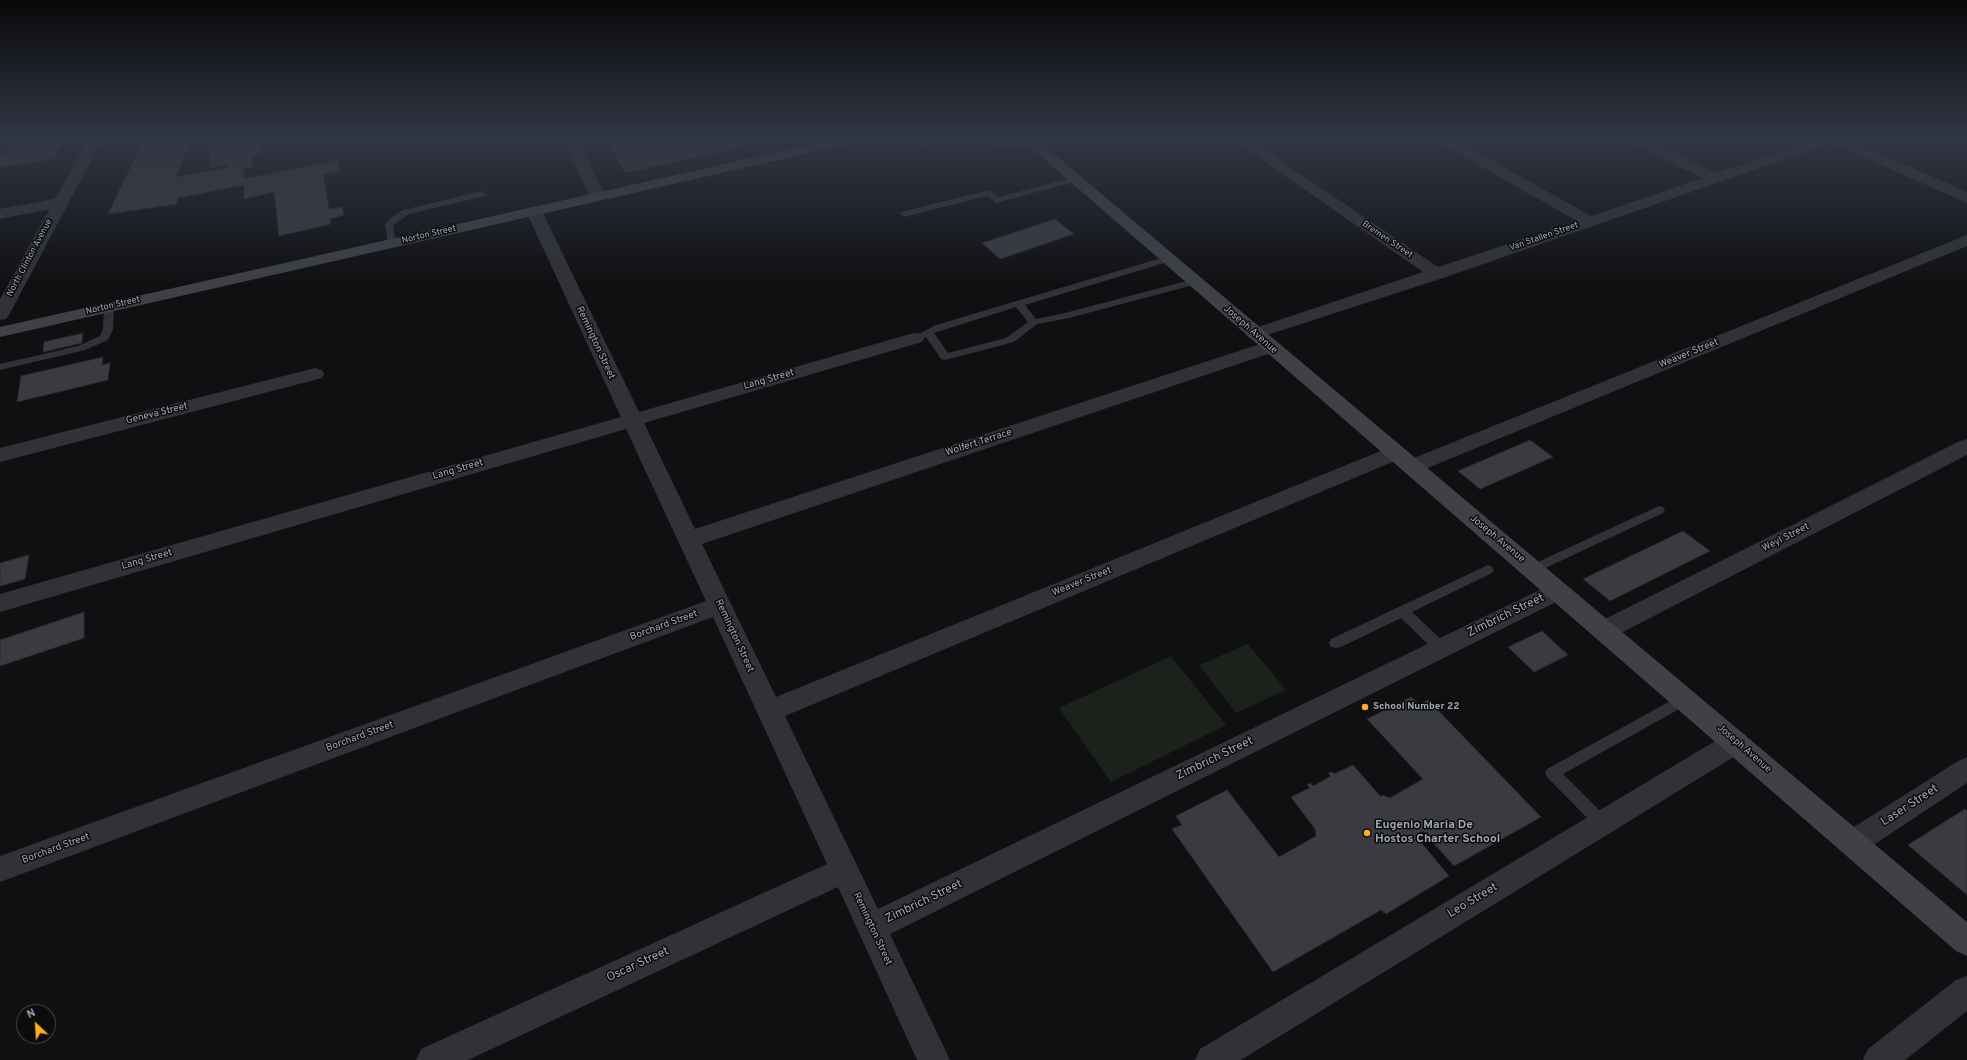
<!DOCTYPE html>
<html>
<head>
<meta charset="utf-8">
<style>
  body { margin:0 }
  #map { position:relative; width:1967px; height:1060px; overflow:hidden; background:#101012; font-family:Overpass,sans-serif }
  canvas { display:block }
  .north { position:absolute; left:16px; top:1004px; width:40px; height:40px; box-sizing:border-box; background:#0c0c0d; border:1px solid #484a50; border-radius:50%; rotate:335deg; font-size:11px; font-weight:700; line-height:16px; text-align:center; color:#a1a7b4 }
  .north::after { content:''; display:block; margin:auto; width:14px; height:18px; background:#fdaf1e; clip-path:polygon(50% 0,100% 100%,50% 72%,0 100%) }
</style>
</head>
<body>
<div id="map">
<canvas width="1967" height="1060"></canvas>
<div class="north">N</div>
</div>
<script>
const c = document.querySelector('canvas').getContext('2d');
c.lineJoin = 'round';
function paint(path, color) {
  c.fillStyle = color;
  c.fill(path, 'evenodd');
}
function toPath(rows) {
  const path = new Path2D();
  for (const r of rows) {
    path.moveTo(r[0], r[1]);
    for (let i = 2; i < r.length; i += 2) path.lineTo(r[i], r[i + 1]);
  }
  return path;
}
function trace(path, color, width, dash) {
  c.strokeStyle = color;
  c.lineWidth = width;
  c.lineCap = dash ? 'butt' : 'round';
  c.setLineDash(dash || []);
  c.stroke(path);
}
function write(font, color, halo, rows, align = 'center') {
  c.font = font + ' Overpass,sans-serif';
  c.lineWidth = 3;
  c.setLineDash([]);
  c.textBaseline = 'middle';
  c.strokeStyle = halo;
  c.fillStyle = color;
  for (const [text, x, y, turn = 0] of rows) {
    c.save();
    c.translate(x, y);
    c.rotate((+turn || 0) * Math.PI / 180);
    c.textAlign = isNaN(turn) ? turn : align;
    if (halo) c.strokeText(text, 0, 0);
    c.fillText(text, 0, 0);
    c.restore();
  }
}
paint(toPath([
  [1248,644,1286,690,1236,713,1199,665],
  [1171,656,1226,725,1111,782,1059,708]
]), '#1b221b');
const building = toPath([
  [24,138,66,138,61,147,4,154,13,139,24,138],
  [172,138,192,138,176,177,230,167,227,164,210,168,209,138,261,138,262,154,252,156,252,167,243,169,244,179,338,160,340,171,323,174,329,209,342,207,344,215,330,219,331,224,279,236,274,192,244,199,244,185,178,198,177,204,108,214,143,141,172,138],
  [624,138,736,138,742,147,625,173,608,141,624,138],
  [60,147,54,159,0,167,0,155,60,147],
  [1055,219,1074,234,1000,259,982,243,1055,219],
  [83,333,82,343,43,352,44,342,83,333],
  [103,357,102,365,110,363,108,380,17,402,21,376,103,357],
  [1530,440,1553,457,1480,489,1458,471,1530,440],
  [1683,531,1710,551,1610,601,1583,579,1683,531],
  [29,555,25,579,0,586,0,563,29,555],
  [84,612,84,638,0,666,0,640,84,612],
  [1542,631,1568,655,1534,672,1508,647,1542,631],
  [1411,697,1420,705,1428,700,1541,817,1454,866,1423,831,1415,835,1449,876,1386,914,1381,910,1273,972,1172,829,1182,825,1176,816,1227,790,1279,857,1316,836,1315,829,1291,797,1310,788,1307,785,1310,783,1313,786,1331,776,1328,773,1332,772,1334,774,1353,765,1381,797,1382,795,1390,798,1423,779,1367,719,1411,697],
  [1965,809,1967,811,1967,895,1908,845,1965,809]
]);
paint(building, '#3a3b40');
trace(building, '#2a2a2e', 1);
paint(toPath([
  [123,138,141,138,137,140,92,147,88,145,92,143,123,138],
  [816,138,824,138,829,145,822,147,816,138],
  [910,138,918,138,922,141,939,138,953,138,920,146,910,138],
  [985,138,994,138,1003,145,1031,139,1035,141,1001,150,985,138],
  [1075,177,1078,177,1078,181,996,203,987,196,904,217,900,214,901,212,989,190,998,197,1075,177],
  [482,191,486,194,485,196,409,214,393,225,396,243,395,245,389,245,388,243,385,225,392,217,403,210,482,191],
  [1168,256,1171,257,1171,261,1025,305,1036,319,1065,313,1194,279,1199,282,1197,284,1069,318,1037,324,1014,342,945,360,941,359,926,337,922,338,917,335,936,325,1168,256],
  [1016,307,1028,322,1006,338,948,353,934,333,1016,307],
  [109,304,114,307,113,329,108,340,85,350,0,370,0,364,78,346,100,336,103,329,104,307,109,304],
  [1659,506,1663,507,1665,510,1663,513,1537,572,1529,572,1527,569,1529,566,1659,506],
  [1488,565,1492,567,1494,570,1492,573,1412,612,1446,644,1448,648,1446,652,1441,653,1436,652,1401,618,1341,647,1336,648,1331,647,1329,643,1331,639,1488,565],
  [1685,693,1690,695,1692,699,1690,703,1563,774,1607,818,1610,823,1607,828,1602,830,1597,828,1547,777,1545,773,1547,769,1685,693]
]), '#313237');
paint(toPath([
  [563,138,577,138,606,197,604,200,592,200,590,197,563,138],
  [1231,138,1247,138,1438,267,1577,221,1437,141,1435,138,1452,138,1591,216,1703,178,1628,141,1626,138,1644,138,1717,173,1819,138,1845,138,1967,192,1967,203,1832,143,1443,278,1255,339,1249,338,1246,334,1249,330,1423,272,1231,138],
  [59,198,65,200,67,203,65,206,0,219,0,209,59,198],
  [534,206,540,208,542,211,639,412,910,334,916,333,922,334,925,338,922,342,644,423,695,529,1263,343,1270,341,1277,343,1279,347,1277,351,702,544,776,697,1388,448,1395,446,1402,448,1405,453,1402,458,785,716,878,909,1550,585,1558,582,1566,585,1570,591,1566,597,890,934,950,1060,917,1060,838,887,468,1060,416,1060,421,1049,827,864,713,617,0,882,0,856,706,601,626,429,0,612,0,594,621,417,526,211,528,208,534,206],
  [1967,235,1967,246,1418,472,1411,474,1404,472,1401,467,1404,462,1967,235],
  [315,368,322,370,324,374,322,378,0,462,0,448,315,368],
  [1967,439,1967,455,1613,637,1605,639,1597,637,1593,630,1597,623,1960,441,1967,439],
  [1736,731,1745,734,1749,742,1745,750,1241,1060,1195,1060,1200,1049,1727,734,1736,731],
  [1967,757,1967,783,1863,852,1853,856,1843,852,1839,843,1843,834,1958,761,1967,757],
  [1967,976,1967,1011,1905,1060,1863,1060,1868,1049,1956,980,1967,976]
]), '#313237');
paint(toPath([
  [89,138,103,138,9,315,6,319,0,320,0,299,89,138]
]), '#313237');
paint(toPath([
  [840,138,865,138,863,141,858,142,0,337,0,327,840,138],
  [1020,138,1035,138,1967,922,1967,956,1956,951,1020,138]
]), '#3f4147');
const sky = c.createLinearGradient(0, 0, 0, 286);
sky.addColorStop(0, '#09090a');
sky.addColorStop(0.48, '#313744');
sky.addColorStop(1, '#31374400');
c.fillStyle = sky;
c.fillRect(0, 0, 1967, 286);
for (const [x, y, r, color] of [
  [1365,707,4,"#fdaf1e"],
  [1367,833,4,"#fdaf1e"]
]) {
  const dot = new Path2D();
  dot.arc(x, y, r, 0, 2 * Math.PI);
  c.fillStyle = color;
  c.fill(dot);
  trace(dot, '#0c0c0d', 1.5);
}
write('9px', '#a1a7b4', '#0c0c0d', [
  ["Norton Street",429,235,-13],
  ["Van Stallen Street",1544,237,-19],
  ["Bremen Street",1387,240,34],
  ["North Clinton Avenue",30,258,-62],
  ["Norton Street",113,306,-13]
]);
write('10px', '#a1a7b4', '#0c0c0d', [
  ["Joseph Avenue",1250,330,41],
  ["Remington Street",595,343,65],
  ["Weaver Street",1689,354,-22],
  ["Lang Street",769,380,-16],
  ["Geneva Street",157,414,-14],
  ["Wolfert Terrace",979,443,-18],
  ["Lang Street",458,470,-16],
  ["Weyl Street",1786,538,-27],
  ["Joseph Avenue",1497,539,40],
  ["Lang Street",147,560,-16],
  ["Weaver Street",1082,582,-22],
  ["Borchard Street",664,626,-20],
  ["Remington Street",734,636,65],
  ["Borchard Street",360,737,-20],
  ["Joseph Avenue",1744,749,41],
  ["Borchard Street",56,849,-20],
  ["Remington Street",872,929,65]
]);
write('bold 10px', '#a1a7b4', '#0c0c0d', [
  ["School Number 22",1373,707]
], 'left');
write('12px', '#a1a7b4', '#0c0c0d', [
  ["Zimbrich Street",1506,616,-26],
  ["Zimbrich Street",1215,759,-26],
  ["Laser Street",1910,806,-33],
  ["Leo Street",1473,901,-31],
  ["Zimbrich Street",924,902,-26],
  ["Oscar Street",638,965,-25]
]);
write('bold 12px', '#a1a7b4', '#0c0c0d', [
  ["Eugenio Maria De",1375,826],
  ["Hostos Charter School",1375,840]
], 'left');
</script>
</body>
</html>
